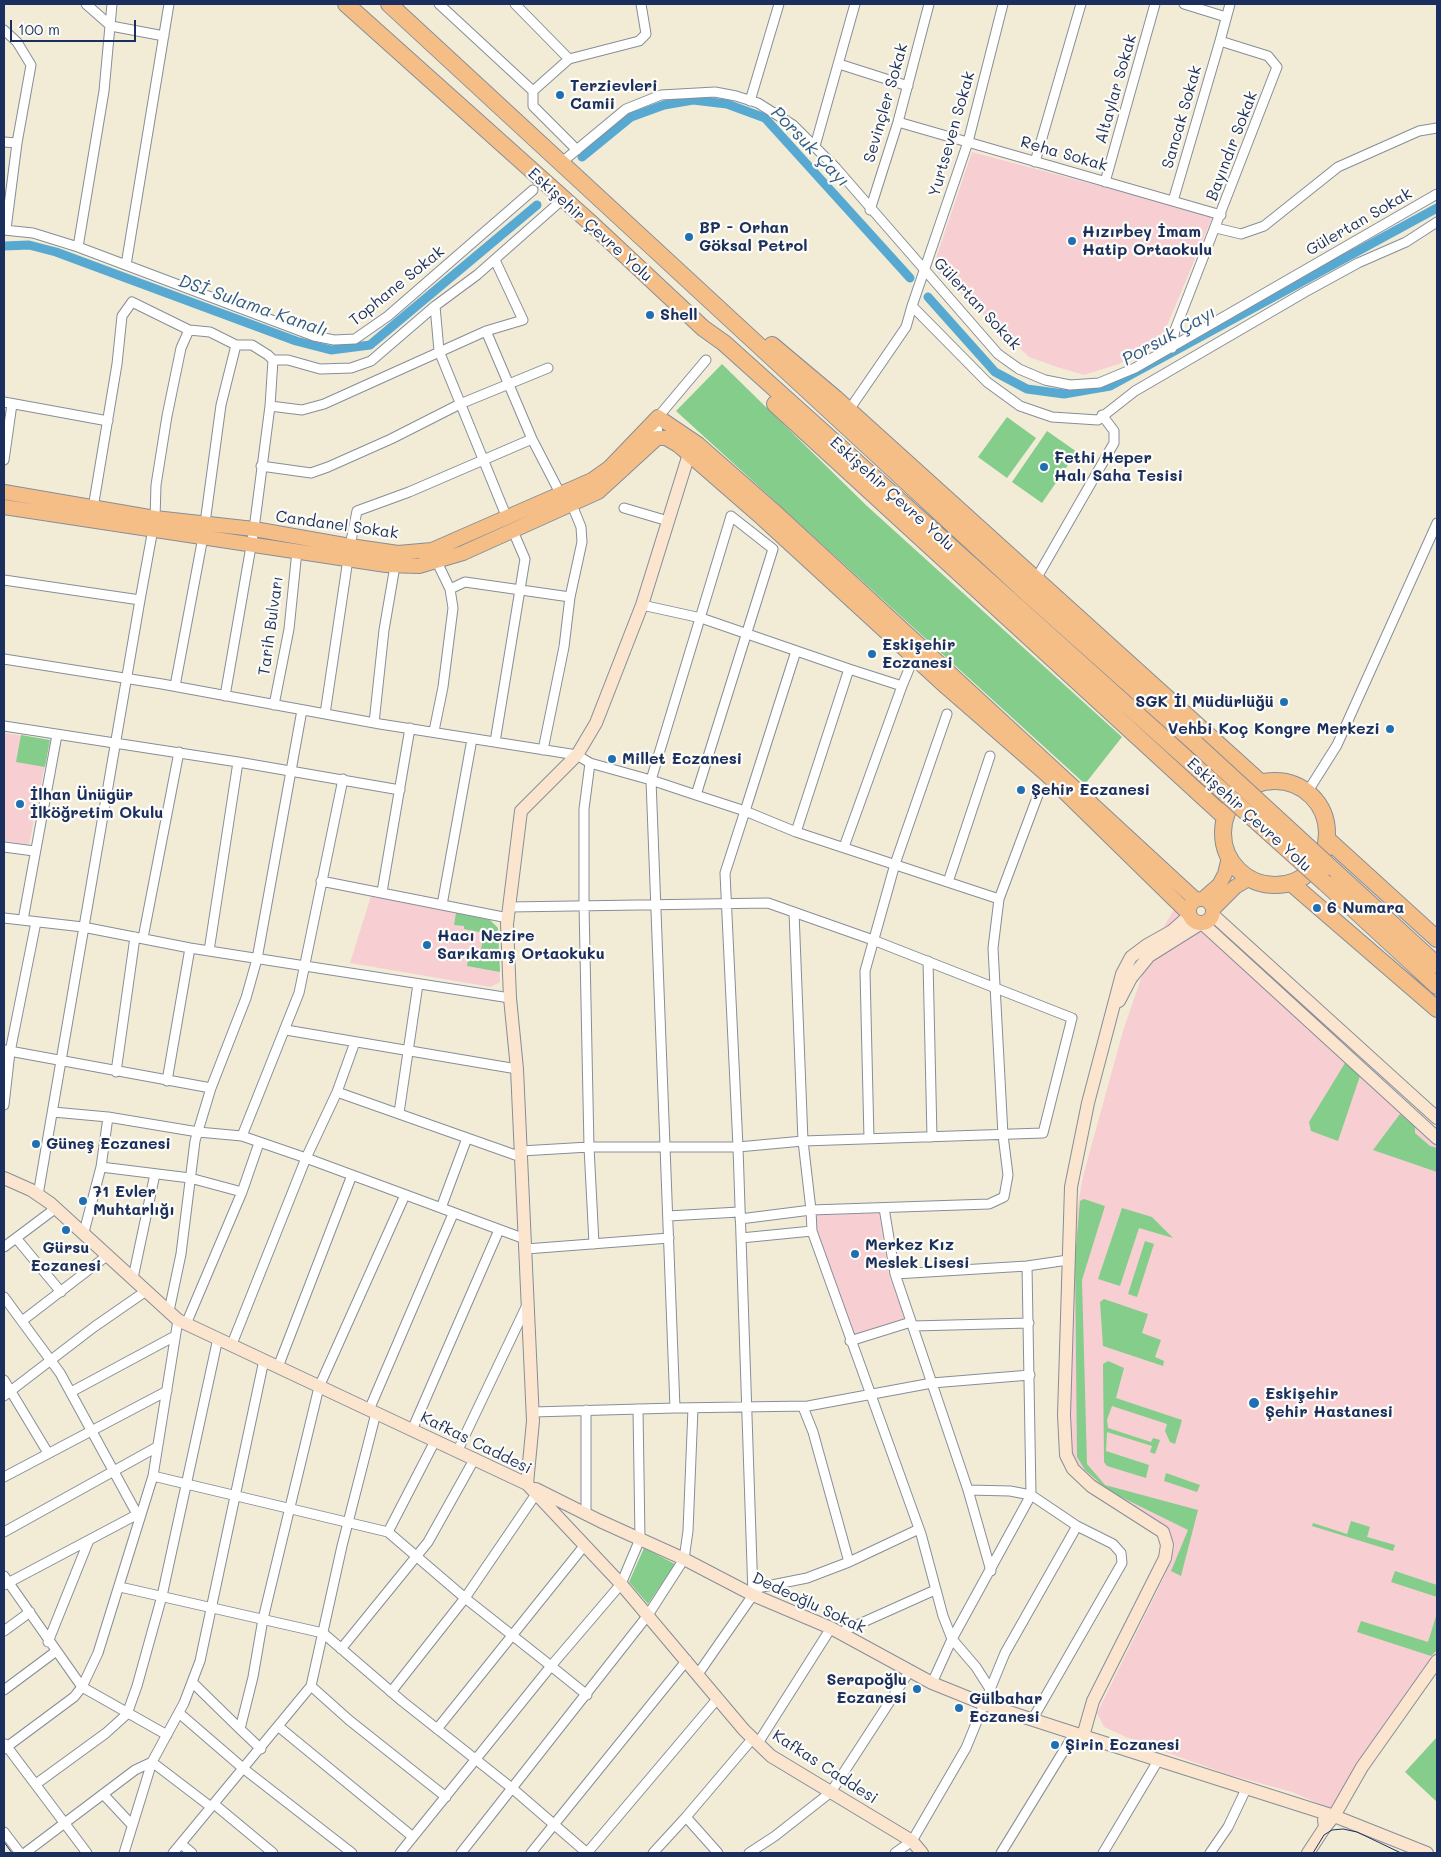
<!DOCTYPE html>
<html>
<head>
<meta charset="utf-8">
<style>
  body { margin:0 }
  #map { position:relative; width:1441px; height:1857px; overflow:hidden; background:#f2ecd6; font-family:Mali,sans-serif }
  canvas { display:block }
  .frame { position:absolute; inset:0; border:5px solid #1b2f5e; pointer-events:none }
  .scale { position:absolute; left:10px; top:20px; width:126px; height:22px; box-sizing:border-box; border:2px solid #1b2f5e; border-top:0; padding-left:6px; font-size:15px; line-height:18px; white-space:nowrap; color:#1b2f5e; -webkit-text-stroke:4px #fdfcf7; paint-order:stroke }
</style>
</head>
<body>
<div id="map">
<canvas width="1441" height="1857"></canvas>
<div class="frame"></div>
<div class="scale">100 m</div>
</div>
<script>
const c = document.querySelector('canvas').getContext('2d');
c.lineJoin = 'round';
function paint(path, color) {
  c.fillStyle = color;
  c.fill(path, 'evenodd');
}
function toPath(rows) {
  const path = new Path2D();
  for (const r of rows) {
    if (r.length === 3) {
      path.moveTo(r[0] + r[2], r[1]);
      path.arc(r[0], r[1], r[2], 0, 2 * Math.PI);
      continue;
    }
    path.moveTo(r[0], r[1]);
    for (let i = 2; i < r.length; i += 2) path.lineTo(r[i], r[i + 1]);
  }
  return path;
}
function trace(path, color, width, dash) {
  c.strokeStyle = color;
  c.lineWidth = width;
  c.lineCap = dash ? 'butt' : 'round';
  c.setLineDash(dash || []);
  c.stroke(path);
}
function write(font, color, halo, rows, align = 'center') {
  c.font = font + ' Mali,sans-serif';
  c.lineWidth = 4.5;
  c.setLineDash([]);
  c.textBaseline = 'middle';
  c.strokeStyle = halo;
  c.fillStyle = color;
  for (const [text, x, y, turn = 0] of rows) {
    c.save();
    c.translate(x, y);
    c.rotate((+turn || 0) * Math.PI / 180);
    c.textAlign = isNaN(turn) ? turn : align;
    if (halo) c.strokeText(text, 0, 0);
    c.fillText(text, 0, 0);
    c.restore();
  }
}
paint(toPath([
  [972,152,1213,216,1161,340,1119,364,1084,375,1057,367,1029,357,933,267],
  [4,733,50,740,29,845,4,841],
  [371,896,490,920,498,928,500,982,491,987,350,963],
  [1180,899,1437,1141,1437,1653,1429,1662,1333,1810,1292,1792,1227,1774,1137,1742,1104,1727,1097,1713,1165,1575,1175,1546,1167,1529,1114,1501,1071,1461,1068,1261,1083,1176,1123,1031,1151,949],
  [879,1213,889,1275,906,1320,852,1335,817,1232,816,1215]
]), '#f7cfd3');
paint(toPath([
  [722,364,867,506,1122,737,1085,784,676,411],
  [1007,417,1036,438,1007,478,978,457],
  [1047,431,1077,452,1042,503,1012,482],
  [21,735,50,740,45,767,16,762],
  [456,913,490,920,498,928,500,972,467,966,469,954,480,955,484,933,464,929,464,926,454,925],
  [1345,1063,1360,1076,1338,1141,1311,1131,1309,1122],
  [1400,1114,1415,1127,1415,1133,1430,1146,1437,1148,1437,1172,1373,1150],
  [1084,1199,1105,1206,1082,1280,1087,1464,1105,1485,1198,1510,1181,1576,1171,1571,1188,1530,1109,1491,1085,1470,1077,1457,1075,1258,1080,1201],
  [1122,1208,1152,1217,1173,1238,1139,1228,1120,1286,1098,1279],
  [1145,1241,1154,1244,1137,1297,1128,1294],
  [1104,1299,1148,1314,1142,1333,1161,1340,1155,1357,1164,1361,1163,1366,1103,1346,1100,1302],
  [1108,1361,1124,1368,1116,1398,1182,1420,1175,1444,1170,1442,1165,1431,1167,1424,1112,1406,1107,1420,1108,1428,1151,1442,1153,1438,1160,1440,1155,1454,1150,1452,1152,1446,1107,1432,1106,1451,1149,1465,1146,1478,1107,1466,1104,1462,1103,1364],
  [1166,1473,1200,1485,1197,1492,1164,1481],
  [1351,1521,1370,1527,1367,1537,1395,1545,1393,1551,1312,1526,1313,1523,1347,1534],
  [644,1548,675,1564,648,1604,629,1582],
  [1395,1571,1437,1585,1437,1597,1391,1582],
  [1437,1613,1437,1650,1431,1656,1357,1632,1361,1621,1428,1642],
  [1437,1737,1437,1802,1405,1772]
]), '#84cd8a');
trace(toPath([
  [582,157,631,117,664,105,693,100,727,104,765,118,910,278],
  [4,246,29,245,56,252,296,341,331,350,370,345,537,205],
  [928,297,995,372,1027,389,1064,394,1110,386,1437,208]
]), '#57a9d2', 9);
const street = toPath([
  [86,4,111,26,164,36],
  [439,4,533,91,533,106,577,150],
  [515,4,569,59],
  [1003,4,968,142,912,306,987,382,1020,406,1052,417,1098,420,1135,391,1305,292,1358,263,1406,242,1437,222],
  [1184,4,1226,17],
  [4,30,17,42,31,65,17,143,6,229],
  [839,64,908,86],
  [533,91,569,59,639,41,646,34,641,4],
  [750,101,779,4],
  [898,122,1221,215],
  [4,142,17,143],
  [815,146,855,4],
  [562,162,626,109,661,95,715,92,736,96,758,103,793,125,836,168,998,354,1019,369,1045,380,1070,385,1099,383,1135,368,1437,194],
  [1035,162,1081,4],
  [1105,182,1155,4],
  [1173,201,1220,41],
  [870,210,898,122,929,4],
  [1216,228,1241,234,1264,226,1338,167,1419,131,1437,128],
  [4,230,33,233,78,247,314,336,334,340,355,339,388,316,533,190],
  [78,247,104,91,112,4],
  [126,265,169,4],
  [236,345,252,345,268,355,273,360,288,360,320,369,351,368,371,361,435,306],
  [1172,348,1175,330,1277,67,1268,56,1220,41,1230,4],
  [4,402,108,421],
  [270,406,302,410,324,404,486,331,523,320,495,260],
  [849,410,906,327,912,306],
  [657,438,658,417,706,360],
  [532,439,561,495],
  [4,460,12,404],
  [261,466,311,473,328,467,391,439,460,404,548,368],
  [93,508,117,364,122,316,132,302,189,330],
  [624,508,668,521],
  [731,516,773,549,696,795,651,780,731,516],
  [507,518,439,351,435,306,477,275,562,200],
  [350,546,357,511,409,492,532,439,486,331],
  [1036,579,1114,443,1114,431,1102,415],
  [4,580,140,600,38,1195],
  [450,589,465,582,570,597],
  [140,600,155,518,156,485,167,416,181,348,189,330,210,332,236,345,221,405,205,523],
  [642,605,701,618,849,669,796,832,745,811,725,873,738,1147,753,1595,698,1674],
  [4,659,162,684,380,724,577,755,590,763,651,780,675,1408,808,1406,932,1383,1030,1375],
  [849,669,902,686],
  [175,686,203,537],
  [225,696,254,529,270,406,273,360],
  [274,705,289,629,297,551],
  [325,714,348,559],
  [374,723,384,630,395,566],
  [4,726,238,762,400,790],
  [434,731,443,687,453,608,450,589,437,562],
  [495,742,525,559,513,531],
  [543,750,564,647,570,597,582,542,581,527,572,505],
  [590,763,584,809,584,905,589,1147,594,1244],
  [1308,791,1337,745,1437,523],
  [696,795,745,811,796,651],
  [796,832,999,899],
  [4,847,34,851],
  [844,847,902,686,914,657],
  [321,881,508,918],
  [948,882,990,756],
  [382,892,410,728],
  [442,905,472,739],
  [509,907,768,903,873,940,1072,1018,1043,1133,803,1141,738,1147,589,1147,521,1151],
  [794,912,803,1141,811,1210,989,1204,1004,1197,1008,1175,1003,1135,993,948,999,899,1038,795],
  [4,918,83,927,190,948,510,998],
  [23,920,57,735],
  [143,938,179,752],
  [209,951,238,762],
  [928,961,932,1137],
  [286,1030,517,1069],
  [4,1050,211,1088,195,1141,181,1254,169,1311],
  [116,1072,135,937],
  [167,1081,190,948],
  [211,1088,246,998,257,959,302,710],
  [337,1092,521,1157],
  [4,1105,10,1052,36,922],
  [53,1112,108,1117],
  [399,1113,418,984],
  [242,1136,299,993,343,779],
  [869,1139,865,971,895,864,947,714],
  [101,1167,108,1117,198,1132,242,1136,306,1158,337,1092,355,1042],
  [441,1208,467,1138],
  [884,1208,895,1274,1027,1266,1031,1495,1077,1526,1005,1653,966,1748,912,1841,895,1853],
  [668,1216,739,1212],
  [740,1219,811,1210,812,1231,921,1534,943,1616,952,1639,932,1683],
  [84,1232,101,1167,190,1178,242,1192],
  [16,1238,61,1292],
  [741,1238,812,1231],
  [4,1247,56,1208],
  [526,1249,669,1238],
  [1027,1266,1068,1260],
  [895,1274,968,1490,991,1571],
  [133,1278,155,1174],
  [4,1297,60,1373,137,1514],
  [22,1321,108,1255],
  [186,1324,242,1192,259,1143],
  [913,1326,1029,1323],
  [850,1341,911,1322],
  [232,1344,306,1158,525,1239],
  [278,1367,352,1175],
  [4,1380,48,1453],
  [71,1392,175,1336],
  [4,1396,94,1327,146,1291],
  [369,1410,453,1214],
  [533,1412,675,1408],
  [412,1430,499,1230],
  [457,1452,527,1305],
  [153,1476,388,1532,435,1441],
  [4,1477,167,1391],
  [968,1490,1010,1491,1031,1495,952,1639,976,1667,990,1689],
  [586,1515,586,1410],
  [4,1532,157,1447],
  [388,1532,465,1598,391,1692],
  [849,1562,919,1529],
  [4,1576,82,1687,167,1735],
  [4,1585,89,1540],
  [120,1587,323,1633,402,1701,513,1789,587,1853],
  [752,1589,807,1578,849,1562,813,1432,803,1407],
  [4,1631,30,1612],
  [839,1633,935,1590],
  [48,1642,89,1540,140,1513],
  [341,1649,428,1542,475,1458],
  [192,1682,240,1729],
  [311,1686,349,1720,446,1797],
  [4,1690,55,1652],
  [587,1695,551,1666,621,1584,640,1539,638,1409],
  [179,1713,244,1769,352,1853],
  [1032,1720,1122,1563,1121,1553,1113,1544,1077,1526],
  [279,1727,413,1837],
  [437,1729,584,1546],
  [758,1743,831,1628],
  [5,1744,87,1853],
  [4,1749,74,1697,82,1687,98,1653,153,1476,178,1320],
  [261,1749,240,1729,253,1677,263,1619,319,1387,405,1195],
  [36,1784,106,1733,127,1714,137,1686,162,1596,218,1338],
  [103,1794,132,1825],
  [214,1804,273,1853],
  [4,1832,20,1853],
  [181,1844,192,1853],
  [25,1853,135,1770,152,1762,211,1807],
  [124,1853,152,1762,184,1703,200,1661,264,1360],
  [173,1853,311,1686,342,1546,376,1413],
  [400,1853,551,1666,465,1598,536,1494],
  [461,1853,648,1615,684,1559,688,1531,693,1408],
  [531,1853,687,1660],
  [587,1853,718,1698],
  [653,1853,686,1817],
  [718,1853,686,1817,753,1738],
  [749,1853,775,1836,831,1792,909,1672],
  [1001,1853,1074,1734],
  [1103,1853,1159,1759],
  [1210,1853,1228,1827,1247,1787]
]);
const secondary = toPath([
  [1213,915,1437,1118],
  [1189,916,1172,931,1147,945,1131,957,1122,974,1088,1103,1071,1187,1064,1415,1066,1455,1073,1469,1091,1486,1163,1532,1167,1545,1165,1558,1093,1701,1083,1736,1334,1816,1362,1767,1437,1661],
  [1203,924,1437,1138],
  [1119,1001,1131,978,1149,956,1200,924],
  [4,1178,31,1190,50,1203,178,1320,527,1484,621,1584,744,1730,771,1756,912,1841,922,1853],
  [527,1484,533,1421,517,1069,510,998,507,924,521,811,577,755,596,723,642,605,689,454],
  [536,1489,600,1521,684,1559,753,1595,831,1628,932,1683,984,1704,1083,1736],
  [1325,1827,1334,1816,1427,1853],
  [1308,1853,1325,1827,1324,1820]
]);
const primary = toPath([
  [4,492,155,518,254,529,350,546,398,553,432,550,592,480,609,468,658,417,698,444,773,510,1196,900],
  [4,507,386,565,419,566,463,553,598,492,657,438,666,438,678,445,763,519,946,687,1048,776,1189,914],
  [1201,911,12],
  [1203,899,1219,885,1225,874,1229,857],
  [1213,909,1235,887,1250,878]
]);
const highway = toPath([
  [346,4,594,226,703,328,724,343,1197,768],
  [389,4,1029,595,1196,744],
  [772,345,835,398,1260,782],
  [775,404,1225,817],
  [1275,833,52],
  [1327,839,1437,939],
  [1330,867,1437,965],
  [1291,883,1437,1009],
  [1325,883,1437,986]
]);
trace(street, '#868e9a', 11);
trace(secondary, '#868e9a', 14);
trace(primary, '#868e9a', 16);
trace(highway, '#868e9a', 18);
trace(street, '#fff', 9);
trace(secondary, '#fbe5cf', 12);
trace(primary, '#f6be87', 14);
trace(highway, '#f6be87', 16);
trace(toPath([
  [4,1842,12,1853],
  [1313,1853,1324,1835,1332,1830,1343,1829,1357,1832,1401,1853]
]), '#1b2f5e', 1);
const highwayBridge = toPath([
  [1196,744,1330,867],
  [1197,768,1325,883]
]);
trace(highwayBridge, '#868e9a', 18, []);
trace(highwayBridge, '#f6be87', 16);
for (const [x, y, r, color] of [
  [560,95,5,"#1f6fb2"],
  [689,237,5,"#1f6fb2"],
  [1072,241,5,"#1f6fb2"],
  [650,315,5,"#1f6fb2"],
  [1044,467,5,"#1f6fb2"],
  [872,654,5,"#1f6fb2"],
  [1284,702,5,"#1f6fb2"],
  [1390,729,5,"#1f6fb2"],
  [612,759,5,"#1f6fb2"],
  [1021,790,5,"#1f6fb2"],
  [20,804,5,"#1f6fb2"],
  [1317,908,5,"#1f6fb2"],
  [427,945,5,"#1f6fb2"],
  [36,1144,5,"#1f6fb2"],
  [83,1201,5,"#1f6fb2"],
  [66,1230,5,"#1f6fb2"],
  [855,1254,5,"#1f6fb2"],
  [1254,1403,6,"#1f6fb2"],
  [917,1689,5,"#1f6fb2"],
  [959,1708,5,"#1f6fb2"],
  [1055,1745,5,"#1f6fb2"]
]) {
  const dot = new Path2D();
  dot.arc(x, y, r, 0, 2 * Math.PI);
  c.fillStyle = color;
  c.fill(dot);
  trace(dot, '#fdfcf7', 2);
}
write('bold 16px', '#1b2f5e', '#fdfcf7', [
  ["Terzievleri",570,86],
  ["Camii",570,104],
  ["BP - Orhan",699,228],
  ["Göksal Petrol",699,246],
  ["Hızırbey İmam",1082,232],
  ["Hatip Ortaokulu",1082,250],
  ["Shell",660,315],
  ["Fethi Heper",1054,458],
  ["Halı Saha Tesisi",1054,476],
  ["Eskişehir",882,645],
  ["Eczanesi",882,663],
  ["SGK İl Müdürlüğü",1274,702,"right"],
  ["Vehbi Koç Kongre Merkezi",1380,729,"right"],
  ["Millet Eczanesi",622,759],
  ["Şehir Eczanesi",1031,790],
  ["İlhan Ünügür",30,795],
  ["İlköğretim Okulu",30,813],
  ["6 Numara",1327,908],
  ["Hacı Nezire",437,936],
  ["Sarıkamış Ortaokuku",437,954],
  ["Güneş Eczanesi",46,1144],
  ["71 Evler",93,1192],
  ["Muhtarlığı",93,1210],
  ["Merkez Kız",865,1245],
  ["Meslek Lisesi",865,1263],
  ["Gürsu",66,1248,"center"],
  ["Eczanesi",66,1266,"center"],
  ["Eskişehir",1265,1394],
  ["Şehir Hastanesi",1265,1412],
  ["Serapoğlu",907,1680,"right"],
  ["Eczanesi",907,1698,"right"],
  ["Gülbahar",969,1699],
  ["Eczanesi",969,1717],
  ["Şirin Eczanesi",1065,1745]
], 'left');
write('16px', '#1b2f5e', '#fdfcf7', [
  ["Altaylar Sokak",1116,89,-74],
  ["Sevinçler Sokak",886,103,-74],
  ["Sancak Sokak",1182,117,-74],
  ["Yurtseven Sokak",952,134,-74],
  ["Bayındır Sokak",1232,146,-69],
  ["Reha Sokak",1064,154,16],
  ["Gülertan Sokak",1359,222,-30],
  ["Eskişehir Çevre Yolu",590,225,42],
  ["Tophane Sokak",397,286,-39],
  ["Gülertan Sokak",977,304,47],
  ["Eskişehir Çevre Yolu",892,494,42],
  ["Candanel Sokak",337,525,8],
  ["Tarih Bulvarı",271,626,-82],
  ["Eskişehir Çevre Yolu",1249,815,42],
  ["Kafkas Caddesi",476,1443,26],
  ["Dedeoğlu Sokak",809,1603,25],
  ["Kafkas Caddesi",825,1767,33]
]);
write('italic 18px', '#305a87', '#fdfcf7', [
  ["Porsuk Çayı",810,147,46],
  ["DSİ Sulama Kanalı",253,306,19],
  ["Porsuk Çayı",1169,336,-29]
]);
</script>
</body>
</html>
